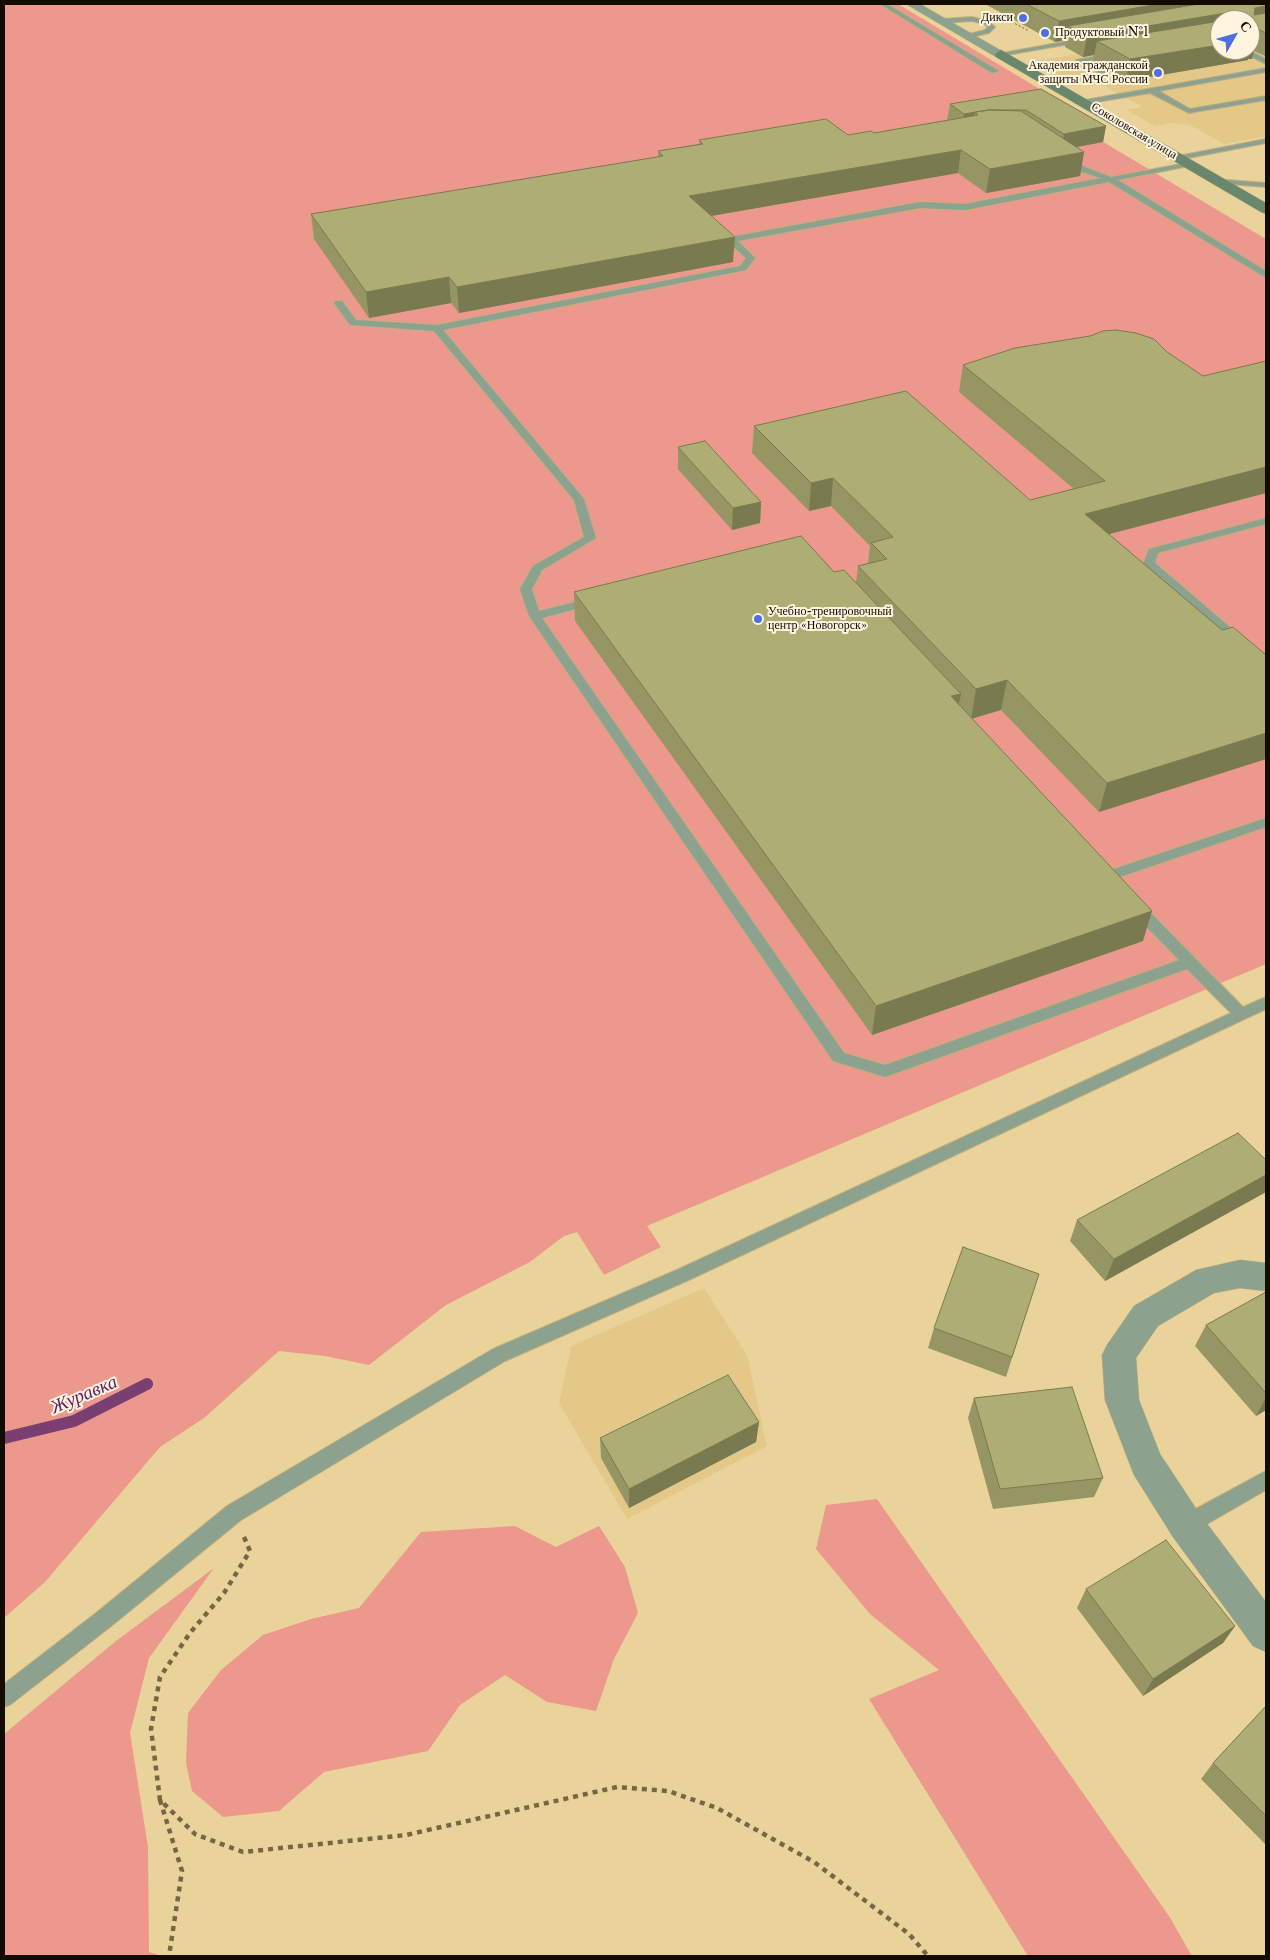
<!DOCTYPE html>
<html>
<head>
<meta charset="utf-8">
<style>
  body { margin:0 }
  #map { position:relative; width:1270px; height:1960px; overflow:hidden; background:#ead39a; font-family:"Libre Baskerville",serif }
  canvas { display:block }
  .frame { position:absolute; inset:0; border:5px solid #130b00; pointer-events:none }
  .north { position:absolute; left:1210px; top:10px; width:50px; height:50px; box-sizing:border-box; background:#fff5df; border:1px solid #a19786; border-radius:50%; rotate:52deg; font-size:14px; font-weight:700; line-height:20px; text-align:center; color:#130b00 }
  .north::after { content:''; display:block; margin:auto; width:18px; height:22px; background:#4e6fe3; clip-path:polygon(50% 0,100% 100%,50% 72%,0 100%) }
</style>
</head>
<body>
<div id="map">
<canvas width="1270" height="1960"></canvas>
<div class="frame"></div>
<div class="north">С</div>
</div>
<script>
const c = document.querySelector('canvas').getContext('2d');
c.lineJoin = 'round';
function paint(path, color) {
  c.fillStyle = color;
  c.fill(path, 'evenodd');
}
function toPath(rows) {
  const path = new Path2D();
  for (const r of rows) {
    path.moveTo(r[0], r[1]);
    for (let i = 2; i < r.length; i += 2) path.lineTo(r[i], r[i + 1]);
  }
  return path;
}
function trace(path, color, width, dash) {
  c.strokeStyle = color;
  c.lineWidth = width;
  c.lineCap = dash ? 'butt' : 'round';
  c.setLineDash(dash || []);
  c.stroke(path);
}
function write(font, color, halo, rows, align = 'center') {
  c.font = font + ' "Libre Baskerville",serif';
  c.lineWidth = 4;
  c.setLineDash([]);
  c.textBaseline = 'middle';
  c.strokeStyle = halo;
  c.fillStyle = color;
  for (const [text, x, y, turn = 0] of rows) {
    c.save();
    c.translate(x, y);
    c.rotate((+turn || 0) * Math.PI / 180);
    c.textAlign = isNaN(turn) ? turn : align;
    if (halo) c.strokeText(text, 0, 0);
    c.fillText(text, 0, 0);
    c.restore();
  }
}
paint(toPath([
  [1266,23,1266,136,1224,144,1190,125,1172,123,1155,126,1127,110,1142,107,1105,86,1070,84,1030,62,1220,31,1220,50,1250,50],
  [704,1288,747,1355,767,1446,627,1519,559,1403,571,1346]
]), '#e3c888');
paint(toPath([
  [4,4,898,4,1043,91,1026,96,1266,239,1266,964,647,1226,661,1247,604,1275,577,1232,564,1236,530,1262,446,1305,369,1365,325,1356,279,1351,204,1418,160,1447,45,1582,4,1618],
  [877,1499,1169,1916,1192,1956,1028,1956,869,1699,939,1670,870,1614,816,1549,826,1505],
  [515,1526,556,1547,599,1526,625,1567,638,1613,614,1659,596,1711,547,1702,505,1675,460,1705,428,1751,324,1772,279,1811,223,1817,192,1791,186,1763,188,1713,221,1670,263,1635,311,1619,359,1608,421,1532],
  [214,1568,149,1658,130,1733,148,1847,149,1952,162,1956,4,1956,4,1734,116,1641]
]), '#ec988c');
trace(toPath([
  [4,1438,74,1421,147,1384]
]), '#7a3f72', 12);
const lane = toPath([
  [880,4,887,4,999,71,992,73,880,4],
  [972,17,988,21,995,27,989,33,967,38,964,36,965,35,985,30,988,27,984,24,972,21,942,23,939,21,942,19,972,17],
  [1085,38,1087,39,1087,41,1001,56,997,54,1085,38],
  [1239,50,1248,50,1266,59,1266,64,1239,50],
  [1114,53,1118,55,1116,56,1087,61,1108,72,1109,74,1105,76,1076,60,1114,53],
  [1266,68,1266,72,1159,91,1190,109,1266,96,1266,100,1189,113,1150,93,1085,104,1081,102,1085,100,1266,68],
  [1266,139,1266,143,1178,160,1174,158,1178,156,1266,139],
  [1061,156,1067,156,1085,167,1111,177,1192,162,1192,166,1189,166,1118,180,1266,271,1266,278,1109,182,965,210,920,208,738,241,755,258,746,270,443,330,584,499,596,538,542,570,532,589,539,611,595,597,601,601,599,603,542,618,844,1053,885,1065,1179,960,1130,910,1128,906,1130,902,1135,901,1140,902,1243,1007,1266,997,1266,1009,691,1279,505,1361,241,1520,110,1627,11,1704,4,1707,4,1684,96,1613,227,1506,493,1349,679,1269,1231,1013,1187,969,885,1077,833,1061,529,616,520,589,533,566,584,537,574,500,434,331,350,325,334,303,336,301,342,301,356,320,437,325,740,266,746,258,728,242,728,238,731,237,920,202,965,204,1101,178,1079,171,1061,160,1061,156],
  [1214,179,1266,183,1266,187,1217,183,1213,181,1214,179],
  [1266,518,1266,524,1158,553,1155,563,1266,658,1266,668,1262,667,1143,564,1149,549,1266,518],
  [1266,818,1266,827,1117,878,1121,884,1119,887,1109,887,1100,876,1102,873,1266,818],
  [1266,1471,1266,1490,1193,1532,1186,1534,1179,1532,1176,1525,1179,1518,1266,1471]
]);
const street = toPath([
  [906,4,920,4,1007,54,1001,58,996,57,906,4],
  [1240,1260,1266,1263,1266,1291,1240,1288,1214,1293,1158,1326,1136,1358,1139,1400,1160,1454,1199,1513,1266,1602,1266,1652,1253,1646,1173,1537,1134,1475,1105,1400,1102,1355,1107,1345,1134,1306,1196,1270,1240,1260]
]);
const secondary = toPath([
  [1001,50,1266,203,1266,214,1261,212,996,57,995,54,1001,50]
]);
trace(lane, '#c3af7e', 2);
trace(street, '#c3af7e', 1);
trace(secondary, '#c3af7e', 1);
trace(toPath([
  [1008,20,1029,31]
]), '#756646', 1, [2, 2]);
trace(toPath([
  [244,1537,250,1551,224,1593,190,1633,160,1677,151,1729,160,1800,195,1834,243,1852,406,1835,617,1787,668,1791,717,1808,814,1862,909,1934,928,1956],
  [160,1800,182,1871,169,1956]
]), '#756646', 4.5, [5, 5]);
paint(lane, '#8ca18e');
paint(street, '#8ca18e');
paint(secondary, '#68876c');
paint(toPath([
  [985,4,1266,4,1266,56,1265,56,1254,51,1252,59,1248,59,1248,60,1126,81,1093,62,1094,55,1083,57,1065,47,1066,40,1055,42],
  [1250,20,1250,50,1220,50],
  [1041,89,1106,126,1103,142,1076,147,1084,152,1080,176,986,193,958,173,711,216,733,262,459,313,451,303,369,318,314,239,311,214,658,157,658,151,699,144,699,140,848,135,874,133,947,120,950,104],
  [1167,352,1203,376,1266,361,1266,493,1109,534,1222,630,1266,655,1266,759,1099,812,1001,710,971,718,1143,941,872,1035,575,621,574,592,834,572,856,583,858,566,868,563,870,546,831,506,809,511,752,453,754,426,1030,500,1074,489,959,392,963,365],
  [678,447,761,502,760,523,732,530,678,469],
  [1266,1160,1266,1192,1105,1281,1070,1241,1077,1220],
  [1039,1274,1006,1377,928,1348,934,1328],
  [1266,1292,1266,1410,1256,1416,1195,1346,1206,1325],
  [974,1398,1103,1478,1094,1497,993,1509,968,1418],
  [759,1422,756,1442,629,1508,601,1458,600,1438],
  [1086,1589,1235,1626,1223,1643,1143,1696,1077,1608],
  [1266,1706,1266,1845,1201,1779,1213,1763]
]), '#969664');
paint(toPath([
  [1159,4,1266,4,1226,13,1224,20,1220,20,1220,34,1097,41,1094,55,1083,57,1087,36,1068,26,1066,40,1055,42,1059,21],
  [1266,6,1266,26,1250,28,1255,8],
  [1252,38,1257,38,1252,59,1248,59,1248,60,1126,81,1130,59,1220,45,1220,50,1250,50,1250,40],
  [988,110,978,115,975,112,973,127,962,129,964,114],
  [1106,126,1103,142,1061,150,1064,134],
  [961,150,958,173,688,220,689,196],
  [1084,152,1080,176,986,193,990,169],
  [735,237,733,262,459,313,457,287],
  [449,277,451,303,369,318,366,292],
  [1266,467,1266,493,1079,542,1085,514],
  [833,478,831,506,809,511,811,483],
  [761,502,760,523,732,530,733,508],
  [1007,680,1001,710,971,719,976,689],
  [961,694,955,723,951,696],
  [1266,733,1266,759,1099,812,1107,783],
  [1152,911,1143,941,872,1035,876,1006],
  [1266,1175,1266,1192,1105,1281,1114,1259],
  [1266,1398,1266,1410,1256,1416],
  [759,1422,756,1442,629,1508,629,1489],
  [1235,1626,1223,1643,1143,1696,1153,1679]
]), '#7a7a51');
const building = toPath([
  [1026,4,1159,4,1059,21,1026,4],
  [1199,4,1266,4,1266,6,1255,8,1254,15,1266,13,1266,33,1254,27,1250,28,1250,20,1225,20,1226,13,1087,36,1068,26,1199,4],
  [1220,21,1220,45,1130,59,1097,41,1220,21],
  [1250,34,1257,38,1252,38,1254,39,1250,40,1250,34],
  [1041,89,1106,126,1064,134,1026,110,988,110,964,114,950,104,1041,89],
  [990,110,1021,111,1084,152,990,169,961,150,689,196,735,237,457,287,449,277,366,292,311,214,663,156,658,151,703,144,699,140,826,119,848,135,871,131,874,133,978,115,975,112,990,110],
  [1116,330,1136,333,1154,339,1167,352,1203,376,1266,361,1266,467,1085,514,1222,630,1233,627,1266,655,1266,733,1107,783,1007,680,976,689,858,566,887,559,871,543,893,537,833,478,811,483,754,426,906,391,1030,500,1105,481,963,365,1015,348,1090,336,1103,331,1116,330],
  [705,441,761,502,733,508,678,447,705,441],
  [801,536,834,572,844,570,961,694,951,696,1152,911,876,1006,574,592,801,536],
  [1238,1133,1266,1160,1266,1175,1114,1259,1077,1220,1238,1133],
  [963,1247,1039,1274,1012,1357,934,1328,963,1247],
  [1266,1292,1266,1393,1206,1325,1266,1292],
  [728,1375,759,1422,629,1489,600,1438,728,1375],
  [1072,1387,1103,1478,1000,1489,974,1398,1072,1387],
  [1166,1540,1235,1626,1153,1679,1086,1589,1166,1540],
  [1266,1706,1266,1816,1213,1763,1266,1706]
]);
paint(building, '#aeae74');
trace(building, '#7a7a51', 1);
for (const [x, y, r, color] of [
  [1023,18,5,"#4e6fe3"],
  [1045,33,5,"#4e6fe3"],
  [1158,73,5,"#4e6fe3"],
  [758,619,5,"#4e6fe3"]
]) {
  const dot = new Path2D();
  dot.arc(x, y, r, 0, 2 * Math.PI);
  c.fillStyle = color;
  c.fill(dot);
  trace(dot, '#fff5df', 2);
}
write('12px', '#130b00', '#fff5df', [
  ["Дикси",1013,18],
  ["Продуктовый №1",1055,33,"left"],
  ["Академия гражданской",1148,66],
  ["защиты МЧС России",1148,80],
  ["Учебно-тренировочный",768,612,"left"],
  ["центр «Новогорск»",768,626,"left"]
], 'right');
write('12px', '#130b00', '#fff5df', [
  ["Соколовская улица",1134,131,31]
]);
write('italic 19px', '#651964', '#fff5df', [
  ["Журавка",84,1395,-23]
]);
</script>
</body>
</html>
